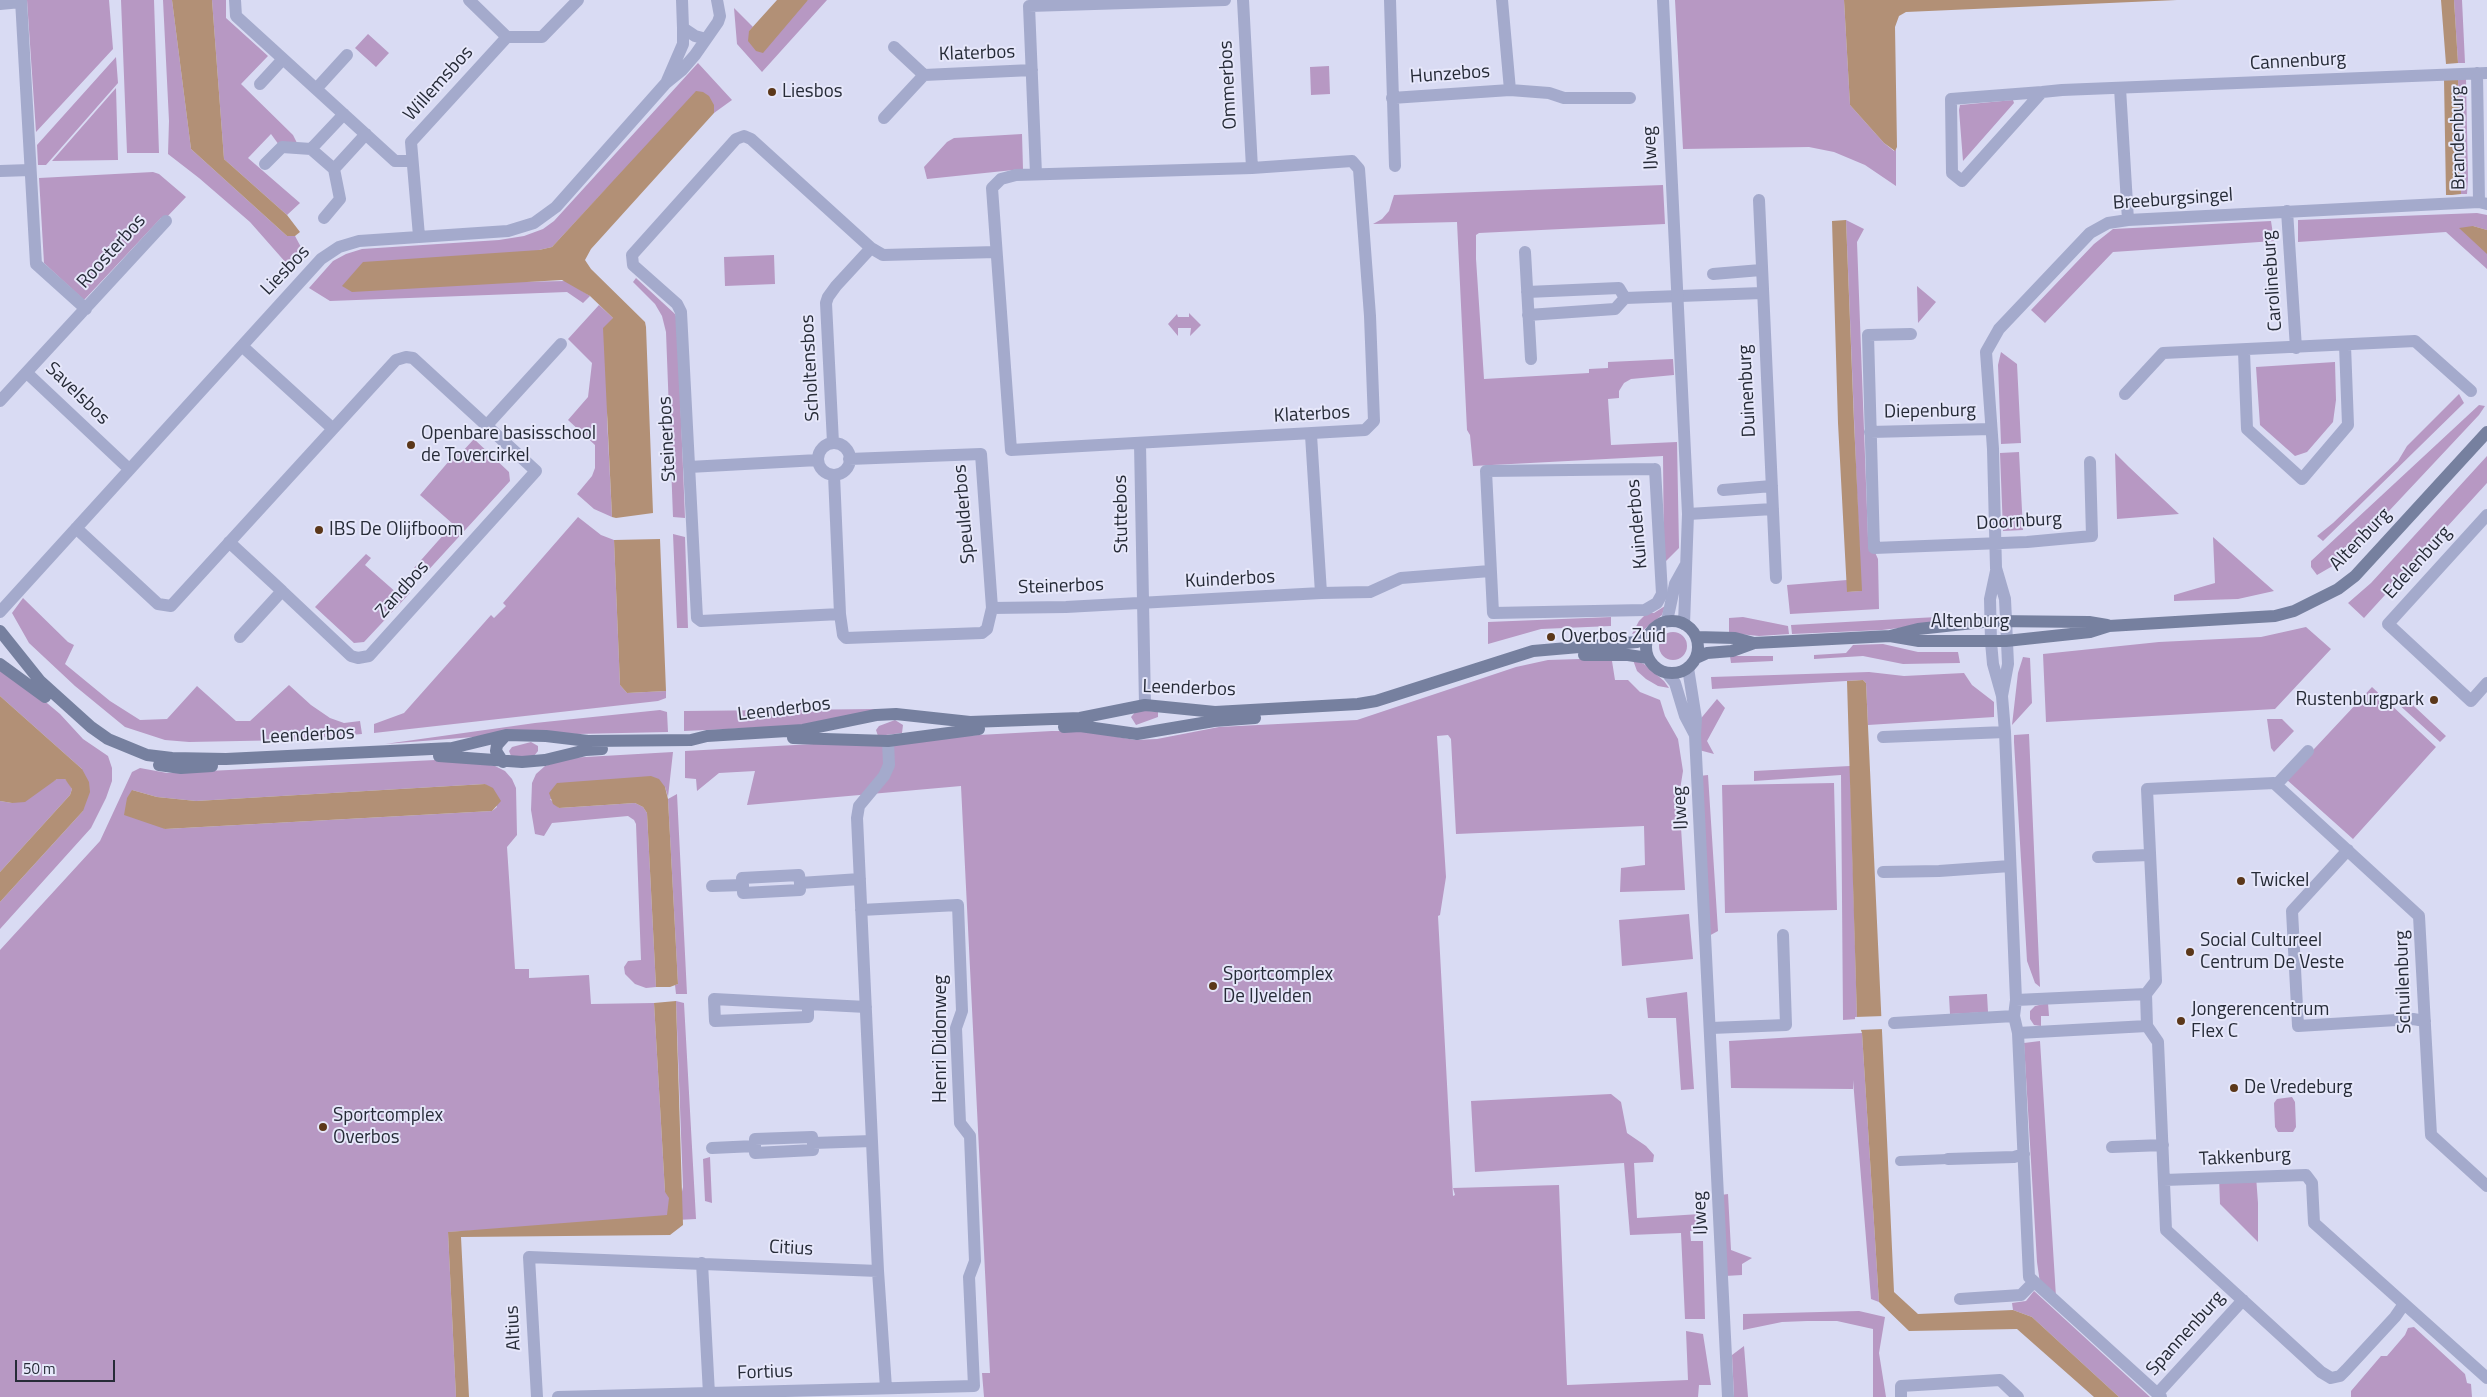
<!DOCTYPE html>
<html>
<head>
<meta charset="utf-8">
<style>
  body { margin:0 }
  #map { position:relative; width:2487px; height:1397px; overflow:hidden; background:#d9dbf3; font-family:"Titillium Web",sans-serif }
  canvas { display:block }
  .scale { position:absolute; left:15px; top:1360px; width:100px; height:22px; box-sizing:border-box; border:2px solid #262b37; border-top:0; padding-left:6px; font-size:15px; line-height:18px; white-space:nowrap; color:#262b37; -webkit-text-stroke:4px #e6e7fa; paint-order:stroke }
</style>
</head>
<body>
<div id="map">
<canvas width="2487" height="1397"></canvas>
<div class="scale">50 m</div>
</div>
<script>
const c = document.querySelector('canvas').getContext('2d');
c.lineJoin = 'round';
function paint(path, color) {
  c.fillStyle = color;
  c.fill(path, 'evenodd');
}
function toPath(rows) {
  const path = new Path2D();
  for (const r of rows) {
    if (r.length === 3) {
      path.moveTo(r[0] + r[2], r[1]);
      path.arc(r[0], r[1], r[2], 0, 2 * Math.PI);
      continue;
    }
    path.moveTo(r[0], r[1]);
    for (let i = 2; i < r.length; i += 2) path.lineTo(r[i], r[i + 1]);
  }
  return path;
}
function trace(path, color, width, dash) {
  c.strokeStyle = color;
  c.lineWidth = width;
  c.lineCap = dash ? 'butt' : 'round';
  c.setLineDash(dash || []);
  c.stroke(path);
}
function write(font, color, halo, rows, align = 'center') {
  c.font = font + ' "Titillium Web",sans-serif';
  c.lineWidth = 4;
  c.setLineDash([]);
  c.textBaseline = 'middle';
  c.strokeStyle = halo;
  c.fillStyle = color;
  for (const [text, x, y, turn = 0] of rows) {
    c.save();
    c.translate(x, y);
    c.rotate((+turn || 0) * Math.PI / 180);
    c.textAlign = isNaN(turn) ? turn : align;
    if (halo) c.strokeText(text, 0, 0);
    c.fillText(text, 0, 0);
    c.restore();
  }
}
paint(toPath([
  [27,0,109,0,113,49,36,132],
  [121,0,154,0,159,153,127,153],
  [163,0,172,0,191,149,287,236,295,236,302,249,287,264,250,222,199,178,168,154,169,121],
  [212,0,226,0,226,18,268,56,241,84,293,135,297,143,279,145,271,134,248,158,300,203,287,215,224,159],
  [808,0,827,0,762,72,737,44,734,8,753,27,749,31],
  [1675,0,1844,0,1850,105,1884,143,1894,151,1896,149,1896,186,1865,165,1834,152,1809,147,1683,149],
  [2454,0,2462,0,2465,63,2458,63],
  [368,34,389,53,376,67,355,48],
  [116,57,118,83,46,165,38,165,37,145],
  [698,63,732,100,714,113,714,105,605,190,552,247,539,250,511,282,567,281,590,296,583,303,567,292,330,301,309,288,333,261,346,254,362,249,499,240,524,236,543,229,554,221],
  [1329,66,1330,94,1311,95,1310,67],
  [2458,79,2466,79,2468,179,2467,194,2461,194],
  [116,88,118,160,52,161],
  [2013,100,2014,103,1963,161,1959,110,1960,105],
  [1022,134,1023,169,927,179,924,167,947,142,954,138],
  [153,172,159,174,186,197,164,220,161,218,84,300,44,263,39,178],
  [1663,185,1665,224,1479,233,1476,235,1476,259,1484,379,1589,373,1589,369,1608,368,1608,362,1673,359,1674,375,1631,379,1624,383,1619,391,1619,398,1608,399,1611,445,1677,442,1679,548,1664,563,1663,456,1473,466,1470,435,1467,430,1457,222,1373,224,1382,219,1389,211,1394,195],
  [2477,213,2487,215,2487,230,2473,226,2487,253,2487,269,2446,232,2298,242,2298,220],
  [1846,220,1864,229,1857,242,1868,537,1878,559,1879,609,1790,614,1787,585,1847,580,1847,592,1861,591],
  [2271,221,2274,241,2113,252,2045,323,2031,310,2094,244,2113,229],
  [774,255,775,284,725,286,724,257],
  [636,278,675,314,677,319,685,518,673,517,666,332,662,316,655,304,633,282],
  [1917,286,1936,302,1918,323],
  [599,305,613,318,607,418,612,517,594,509,577,494,592,476,595,468,595,445,568,420,588,397,592,363,568,339],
  [1189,313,1201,325,1190,336,1191,328,1178,328,1178,336,1168,324,1177,314,1178,317,1189,317],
  [2001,352,2017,364,2021,443,2001,444,1998,365],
  [2335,362,2336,400,2333,422,2307,452,2295,456,2260,425,2256,367],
  [2459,394,2464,403,2323,541,2317,536,2333,523,2398,461,2407,446],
  [2479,405,2485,406,2479,415,2343,560,2317,575,2311,567,2311,561],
  [474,439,509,472,510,481,423,576,414,568,453,524,420,495,455,454,461,453],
  [2019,452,2023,530,2003,531,2000,453],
  [2115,453,2129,467,2179,514,2117,519],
  [2487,456,2487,483,2364,618,2348,603,2371,583],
  [578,517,601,535,614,540,620,685,627,693,666,691,666,698,658,701,374,733,374,724,404,713,491,615,494,618,506,606,503,603],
  [673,534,685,537,688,628,677,628],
  [2213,537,2274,591,2238,599,2174,601,2174,595,2215,583],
  [366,554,371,558,365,565,398,594,404,588,410,593,364,642,354,643,315,607],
  [23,598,68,642,74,645,65,664,110,701,140,720,167,719,197,686,236,721,250,721,289,685,311,705,330,718,344,723,360,721,362,734,291,740,189,742,165,740,125,727,75,686,29,643,12,613],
  [1665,606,1662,615,1642,631,1632,634,1639,621,1647,613,1654,613],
  [1955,616,1957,621,1882,630,1792,634,1791,625],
  [1611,617,1611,626,1541,629,1488,644,1488,622],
  [1743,617,1788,626,1789,634,1759,636,1729,633,1729,618],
  [2306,627,2331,649,2275,709,2046,722,2043,654,2159,642,2261,637],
  [1673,646,14],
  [1883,644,1918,652,1958,652,1960,663,1903,664,1863,656,1814,659,1814,655,1846,653,1853,645],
  [1730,656,1773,656,1773,661,1731,663],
  [2023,657,2030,658,2032,703,2012,725,2018,673],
  [1580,659,1612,661,1615,680,1628,680,1640,692,1660,700,1665,716,1678,739,1683,771,1679,796,1685,890,1620,892,1621,868,1645,865,1644,826,1456,834,1451,739,1448,735,1437,736,1446,877,1440,915,1438,916,1453,1196,1455,1195,1453,1188,1559,1185,1567,1385,1688,1380,1686,1331,1703,1334,1711,1385,1699,1385,1698,1397,984,1397,982,1373,990,1373,961,786,747,805,755,771,719,773,697,791,696,779,685,778,685,751,1052,731,1085,731,1135,740,1157,739,1219,727,1357,720,1516,667,1548,660],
  [1633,660,1644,664,1664,681,1669,688,1658,686,1646,679,1637,671],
  [0,668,22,682,60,714,83,739,108,756,112,768,112,781,106,798,91,828,0,929,0,902,83,811,82,769,0,696],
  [1869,672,1904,676,1964,673,1972,685,1994,702,1994,717,1868,725,1866,683,1863,680,1712,689,1711,677],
  [2372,687,2436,747,2353,839,2286,779],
  [2401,694,2446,736,2440,742,2395,701],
  [1717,699,1725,708,1707,741,1714,754,1699,750,1698,722],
  [877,709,817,725,684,731,684,711],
  [660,710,667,712,668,732,577,734,537,732,385,744,535,723],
  [1137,710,1158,712,1158,717,1136,725,1131,717],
  [2267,719,2282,719,2294,731,2274,752,2271,748],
  [895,720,903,725,902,733,878,736,876,730,879,726],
  [2029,734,2040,987,2035,983,2027,961,2014,742,2014,735],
  [531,742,538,746,538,751,534,756,511,756,509,751,512,747],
  [673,752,668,797,665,787,550,799,559,808,635,803,643,807,647,813,656,987,646,988,635,984,625,974,624,967,628,961,641,960,636,824,634,820,628,816,552,823,544,836,535,834,531,810,532,783,536,774,545,766,568,758],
  [456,759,495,766,505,771,512,779,516,788,517,835,507,847,515,969,529,969,529,978,589,975,591,1004,654,1003,665,1192,681,1196,683,1187,676,1001,684,1003,696,1219,448,1232,456,1397,0,1397,0,950,100,841,132,772,140,768,167,773],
  [485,784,497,807,492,811,165,829,132,790,157,797,196,801],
  [1850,766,1857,1019,1843,1020,1841,775,1754,781,1754,771],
  [1708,775,1718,931,1707,937,1699,776],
  [57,779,65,779,69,783,72,789,70,795,0,872,0,801,12,803],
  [1834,783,1837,910,1725,913,1722,785],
  [677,794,687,994,676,994,675,985,678,984,668,799],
  [1689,914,1693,959,1622,966,1619,920],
  [1687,992,1694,1089,1681,1090,1676,1018,1648,1018,1646,998],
  [1987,994,1988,1012,1950,1014,1949,996],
  [2048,1003,2049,1016,2041,1016,2041,1026,2034,1025,2030,1019,2030,1011,2035,1006],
  [1862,1033,1879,1302,1871,1299,1853,1080,1853,1089,1731,1088,1729,1041],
  [2040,1041,2056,1297,2040,1283,2037,1262,2024,1043],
  [1611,1094,1621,1102,1627,1133,1646,1146,1654,1155,1653,1162,1634,1163,1637,1218,1700,1214,1701,1230,1690,1231,1691,1241,1703,1241,1705,1319,1685,1319,1681,1233,1630,1235,1624,1163,1475,1172,1471,1101],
  [2292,1097,2295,1102,2296,1127,2293,1132,2278,1132,2275,1127,2274,1103,2277,1099],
  [710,1157,712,1203,705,1201,703,1159],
  [2256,1176,2258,1203,2258,1242,2220,1204,2219,1177],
  [1728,1194,1731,1250,1752,1258,1742,1264,1742,1275,1725,1276,1721,1195],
  [2034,1291,2150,1397,2119,1397,2032,1317,2013,1310,2012,1303,2026,1301],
  [1859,1311,1885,1317,1879,1353,1886,1397,1873,1397,1873,1329,1837,1321,1807,1321,1782,1322,1743,1330,1743,1314],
  [2414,1327,2465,1374,2467,1383,2471,1384,2472,1397,2351,1397,2351,1391,2381,1356,2387,1356,2405,1335,2408,1328],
  [1744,1346,1748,1397,1734,1397,1732,1355]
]), '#b798c3');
paint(toPath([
  [172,0,212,0,224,159,287,215,300,232,295,236,287,236,191,149],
  [777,0,808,0,763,53,756,51,748,41,749,31],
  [1844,0,2177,0,1906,12,1899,16,1895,27,1897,147,1895,151,1884,143,1850,105],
  [2441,0,2454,0,2458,63,2446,64],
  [2444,79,2458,79,2461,194,2452,195,2446,195],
  [696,91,703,92,709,96,714,105,714,113,591,249,585,260,591,269,645,322,646,327,653,513,616,518,612,517,603,328,613,318,590,296,562,280,352,292,342,286,363,262,539,250,552,247],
  [1846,220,1854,422,1862,591,1847,592,1838,423,1832,221],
  [2473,226,2487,230,2487,254,2459,228],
  [660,539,666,691,627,693,620,685,614,540],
  [1863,680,1866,683,1894,1292,1918,1314,2013,1310,2032,1317,2119,1397,2094,1397,2017,1329,1909,1331,1879,1302,1862,1033,1857,1019,1847,681],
  [0,696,82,769,89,782,90,792,83,811,0,902,0,872,70,795,72,789,65,779,57,779,25,802,12,803,0,801],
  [651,776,659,779,665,787,668,799,678,984,670,987,656,987,647,813,643,807,635,803,559,808,553,804,549,793,557,783],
  [485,784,493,788,501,801,492,811,165,829,124,815,127,798,132,790,157,797,196,801],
  [676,1001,683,1225,670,1235,461,1237,469,1397,456,1397,448,1232,667,1215,669,1198,665,1192,654,1003]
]), '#b29076');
paint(toPath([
  [1884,1016,1885,1029,1858,1030,1855,1020,1855,1017]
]), '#d9dbf3');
trace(toPath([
  [1900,1161,1948,1159]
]), '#a4aacc', 10);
trace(toPath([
  [21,0,36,264,86,309],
  [235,0,236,16,395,161,412,161],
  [469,0,507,37],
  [682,0,683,28,695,36,706,39],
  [1243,0,1252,168],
  [1390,0,1395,166],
  [1502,0,1510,90],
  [0,4,21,2],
  [2477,73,2479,202],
  [924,75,1032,70],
  [667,81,683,44,683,28],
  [260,84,283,59],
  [2120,88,2128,220],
  [316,89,347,55],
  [2042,92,1962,181,1952,173,1951,99,2042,92,2062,90,2487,73],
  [1392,98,1510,90,1549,93,1564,98,1630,98],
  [884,118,924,75,894,47],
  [311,149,344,114],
  [1352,161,1359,169,1370,316,1374,421,1365,430,1011,450,992,188,1001,179,1016,175,1252,168,1352,161],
  [265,164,282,147,311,149,334,169,340,199,324,218],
  [334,169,366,134],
  [0,171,30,170],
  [1036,174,1029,6,1225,0],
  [1759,200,1776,578],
  [2287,211,2296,348],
  [419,236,411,142,507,37,542,37,578,0],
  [1525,252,1531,359],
  [1713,274,1761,270],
  [1527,292,1619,288,1625,298],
  [1528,315,1615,309,1625,298,1762,293],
  [1911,334,1868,335,1874,548,2027,542,2092,536,2090,462],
  [242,346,332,428],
  [2244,351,2247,429,2302,479,2348,425,2345,345],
  [27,373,129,469],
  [2125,394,2163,353,2415,341,2471,391],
  [0,401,166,221],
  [487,425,561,344],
  [1870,432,1991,429],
  [1311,435,1321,593],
  [833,443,826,303,828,297,836,286,871,248],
  [834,459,16],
  [1140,444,1145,705],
  [689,467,818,460],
  [1655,469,1662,594,1657,603,1645,610,1493,613,1486,471,1655,469],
  [834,475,840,614,843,635,846,638,982,633,987,629,992,608,981,454,849,459],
  [1723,490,1772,486],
  [1688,514,1773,509],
  [2487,515,2388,624,2471,701,2487,683],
  [76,528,158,604,171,606,396,360,406,357,413,358,536,471,369,656,358,658,351,656,282,591],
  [229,542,282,591,240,637],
  [1996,571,1990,599,1991,642,1993,664,2002,696,2005,732,2016,1000,2014,1016,2018,1033,2029,1277,2161,1397],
  [992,608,1066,607,1321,593,1370,592,1401,578,1490,571],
  [0,612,321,259,339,247,359,241,508,231,534,223,556,207,666,83,682,70,695,55,718,22,720,16,717,0],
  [840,614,701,621,697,618,681,312,677,304,633,265,632,255,736,139,744,136,751,139,871,248,883,255,996,252],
  [2002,696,2008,664,2006,620,2005,599,1996,568,1993,449,1986,352,1999,329,2090,233,2108,223,2128,220,2479,202,2487,204],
  [1883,737,2005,732],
  [2276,785,2308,751],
  [2348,850,2292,911,2298,1026,2413,1019,2425,1021],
  [2098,857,2149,855],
  [1883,872,1939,871,2010,866],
  [743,885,742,878,799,875,800,883],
  [712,886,743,885,743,893,800,890,800,883,860,879],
  [2016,1000,2146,994],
  [808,1004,808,1017,715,1021,714,999,808,1004,866,1007],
  [1894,1023,2014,1016],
  [2147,1026,2146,994,2156,981,2147,789,2274,783,2419,916,2431,1135,2487,1186],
  [2147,1026,2158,1042,2166,1230,2321,1372,2331,1378,2340,1376,2346,1370,2395,1317,2404,1304],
  [1711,1028,1786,1025,1783,935],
  [2018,1033,2147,1026],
  [755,1146,755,1139,812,1137,813,1143],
  [2112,1147,2163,1145],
  [712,1148,755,1146,755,1153,813,1150,813,1143,872,1141],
  [1948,1159,2014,1157,2024,1154],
  [2164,1180,2306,1175,2312,1183,2314,1223,2487,1378],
  [702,1263,709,1394],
  [1960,1299,2021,1295,2033,1283],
  [886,1388,878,1271,857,818,859,806,884,776,889,765,888,741],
  [2157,1394,2243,1300],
  [537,1397,529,1257,878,1271],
  [558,1397,974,1386,969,1277,975,1261,970,1136,960,1123,956,1028,962,1011,958,905,861,910],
  [1901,1397,1901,1386,2000,1380,2018,1397]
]), '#a4aacc', 12);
trace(toPath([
  [1663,0,1688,514,1684,624],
  [1667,621,1675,584,1685,566],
  [1688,668,1696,719,1695,735,1728,1397],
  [1667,673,1675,683,1685,716,1695,735]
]), '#a4aacc', 12);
trace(toPath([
  [1672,647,26],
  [0,631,40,681,91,727,108,739,147,755,172,758,226,759,452,748,506,735,546,736,588,741,691,740,707,736,803,730,876,715,896,714,970,722,1080,718,1145,705,1215,712,1358,704,1376,701,1533,651,1637,642,1649,635],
  [1890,636,1919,641,2006,641,2090,632,2109,626,2275,616,2294,611,2338,589,2355,576,2487,432],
  [1696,637,1735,638,1754,643],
  [1584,655,1628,655,1648,658],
  [1696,658,1707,653,1732,651,1754,643,1890,636,1918,629,1992,621,2089,622,2107,625],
  [0,664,45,697],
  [1064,727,1080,726,1137,734,1214,721,1255,718],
  [793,738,888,741,979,729],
  [439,756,522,762,545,760,586,750,602,749],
  [503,762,496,751,497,745,506,735],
  [159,765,181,768,212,766]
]), '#76809f', 12);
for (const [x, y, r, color] of [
  [772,92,5,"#5b3719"],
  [411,445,5,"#5b3719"],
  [319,530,5,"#5b3719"],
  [1551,637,5,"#5b3719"],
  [2434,700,5,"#5b3719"],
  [2241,881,5,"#5b3719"],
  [2190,952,5,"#5b3719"],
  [1213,986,5,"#5b3719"],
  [2181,1021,5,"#5b3719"],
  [2234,1088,5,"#5b3719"],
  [323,1127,5,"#5b3719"]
]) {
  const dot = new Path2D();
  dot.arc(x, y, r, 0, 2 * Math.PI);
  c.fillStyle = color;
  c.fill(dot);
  trace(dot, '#e6e7fa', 2);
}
write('19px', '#262b37', '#e6e7fa', [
  ["Klaterbos",977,54,-2],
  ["Cannenburg",2298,62,-3],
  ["Hunzebos",1450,75,-4],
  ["Willemsbos",439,84,-48],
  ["Ommerbos",1229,85,-93],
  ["Brandenburg",2459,138,-91],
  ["IJweg",1651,148,-93],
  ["Breeburgsingel",2173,200,-4],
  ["Roosterbos",112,252,-48],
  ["Liesbos",286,271,-46],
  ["Carolineburg",2273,281,-94],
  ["Scholtensbos",811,368,-93],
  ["Duinenburg",1748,391,-93],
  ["Savelsbos",77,394,44],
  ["Diepenburg",1930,412,-1],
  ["Klaterbos",1312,415,-3],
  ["Steinerbos",668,439,-93],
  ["Speulderbos",965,514,-95],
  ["Stuttebos",1122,514,-91],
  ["Doornburg",2019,522,-3],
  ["Kuinderbos",1638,524,-95],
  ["Altenburg",2361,540,-46],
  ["Edelenburg",2418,563,-48],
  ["Kuinderbos",1230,580,-3],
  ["Steinerbos",1061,587,-2],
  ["Zandbos",403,590,-48],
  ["Altenburg",1970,622],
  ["Leenderbos",1189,689,2],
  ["Leenderbos",784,710,-7],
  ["Leenderbos",308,736,-3],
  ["IJweg",1681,808,-93],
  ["Schuilenburg",2404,982,-92],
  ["Henri Didonweg",941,1039,-90],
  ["Takkenburg",2245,1158,-3],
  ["IJweg",1701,1213,-92],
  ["Citius",791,1249,3],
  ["Altius",514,1328,-93],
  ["Spannenburg",2186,1334,-48],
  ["Fortius",765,1373,-2]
]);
write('19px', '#262b37', '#e6e7fa', [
  ["Liesbos",782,92],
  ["Openbare basisschool",421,434],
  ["de Tovercirkel",421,456],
  ["IBS De Olijfboom",329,530],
  ["Overbos Zuid",1561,637],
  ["Rustenburgpark",2424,700,"right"],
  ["Twickel",2251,881],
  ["Social Cultureel",2200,941],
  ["Centrum De Veste",2200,963],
  ["Sportcomplex",1223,975],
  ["De IJvelden",1223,997],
  ["Jongerencentrum",2191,1010],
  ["Flex C",2191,1032],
  ["De Vredeburg",2244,1088],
  ["Sportcomplex",333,1116],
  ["Overbos",333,1138]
], 'left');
</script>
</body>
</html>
